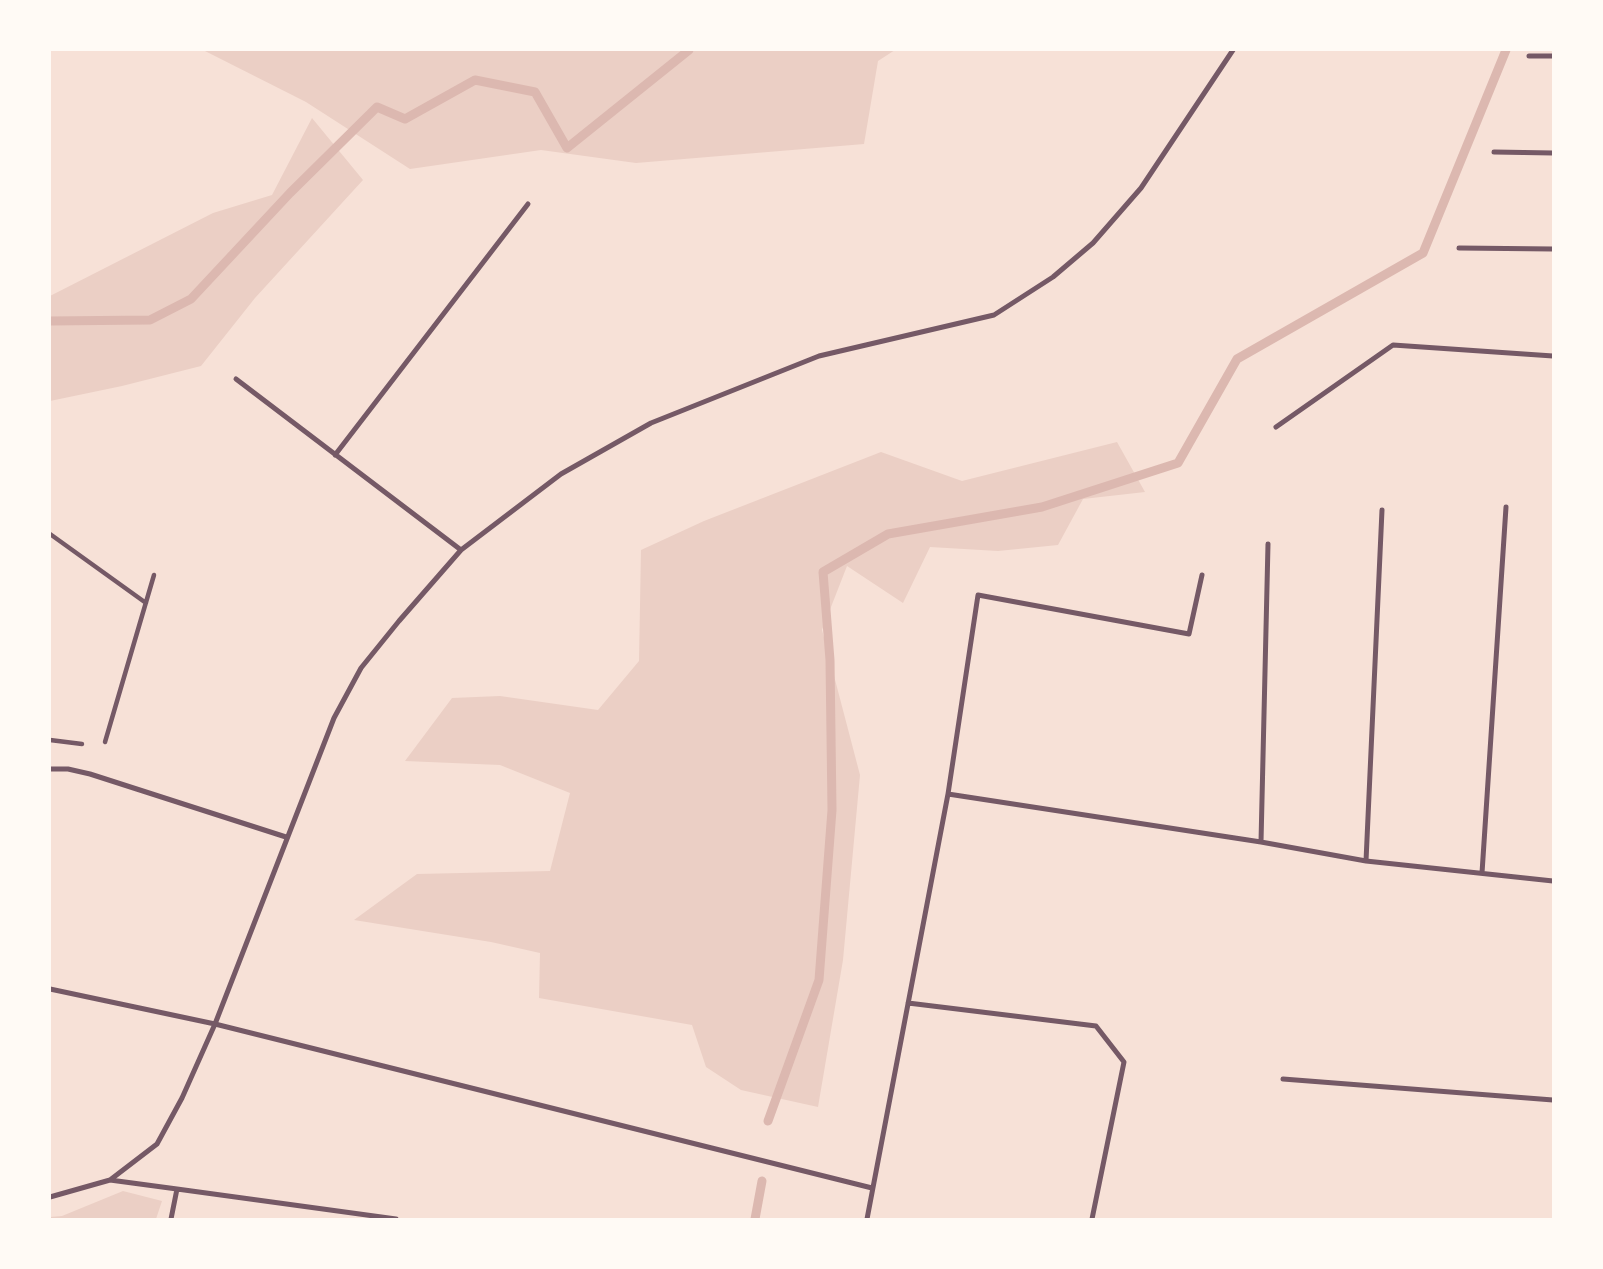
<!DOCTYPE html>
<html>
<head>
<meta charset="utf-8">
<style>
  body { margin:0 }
  #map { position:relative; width:1603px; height:1269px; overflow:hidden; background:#f7e1d7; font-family:Manrope,sans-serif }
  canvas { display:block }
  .frame { position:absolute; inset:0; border:51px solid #fffaf5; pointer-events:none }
</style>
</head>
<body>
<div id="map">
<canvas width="1603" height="1269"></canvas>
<div class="frame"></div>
</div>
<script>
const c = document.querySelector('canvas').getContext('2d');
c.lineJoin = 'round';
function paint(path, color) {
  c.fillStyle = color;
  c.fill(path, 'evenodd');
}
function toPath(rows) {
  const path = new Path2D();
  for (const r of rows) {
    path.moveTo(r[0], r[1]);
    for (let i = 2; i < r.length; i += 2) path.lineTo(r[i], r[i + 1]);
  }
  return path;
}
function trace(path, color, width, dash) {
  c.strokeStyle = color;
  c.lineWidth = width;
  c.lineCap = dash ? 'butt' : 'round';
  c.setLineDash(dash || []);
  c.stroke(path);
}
paint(toPath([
  [203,50,895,50,878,61,864,144,636,163,541,150,410,169,306,102],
  [312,118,363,180,255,298,201,366,122,386,50,401,50,296,213,213,272,195],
  [1117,442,1145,492,1083,499,1058,545,998,551,930,547,903,603,847,566,822,630,860,775,843,960,818,1107,741,1090,706,1067,692,1025,539,998,540,953,491,942,354,920,417,874,550,871,570,793,500,765,405,761,452,698,500,696,598,710,639,661,641,550,704,521,881,452,962,481],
  [123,1191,162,1201,156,1219,50,1219,50,1217,62,1216]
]), '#ebcfc5');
trace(toPath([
  [50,321,150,320,191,299,290,193,377,107,405,119,475,80,535,92,567,148,689,50],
  [768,1121,819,980,832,810,830,660,823,572,888,534,1042,507,1178,463,1237,359,1423,253,1506,50],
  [755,1219,762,1181]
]), '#dcb8b0', 9);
trace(toPath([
  [50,534,146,603],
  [50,740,82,744],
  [105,742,154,575]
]), '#755966', 4.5);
trace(toPath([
  [1529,56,1553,56],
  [1494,152,1553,153],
  [1459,248,1553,249],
  [236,379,461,550],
  [1276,427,1393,345,1553,356],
  [335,455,528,204],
  [50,769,68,769,90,774,286,837],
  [948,794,1261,842,1366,861,1553,881],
  [1261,842,1268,544],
  [1366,861,1382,510],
  [1482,873,1506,507],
  [50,989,215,1024,872,1188],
  [908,1003,1096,1026,1124,1062,1092,1219],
  [1283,1079,1553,1100],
  [110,1180,177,1189,171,1219],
  [177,1189,396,1219],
  [50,1197,110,1180,157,1144,182,1098,215,1024,334,718,361,668,399,621,461,550,561,474,651,423,819,356,994,315,1053,277,1093,243,1141,188,1233,50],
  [867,1219,948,794,978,595,1189,634,1202,575]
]), '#755966', 5);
</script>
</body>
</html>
